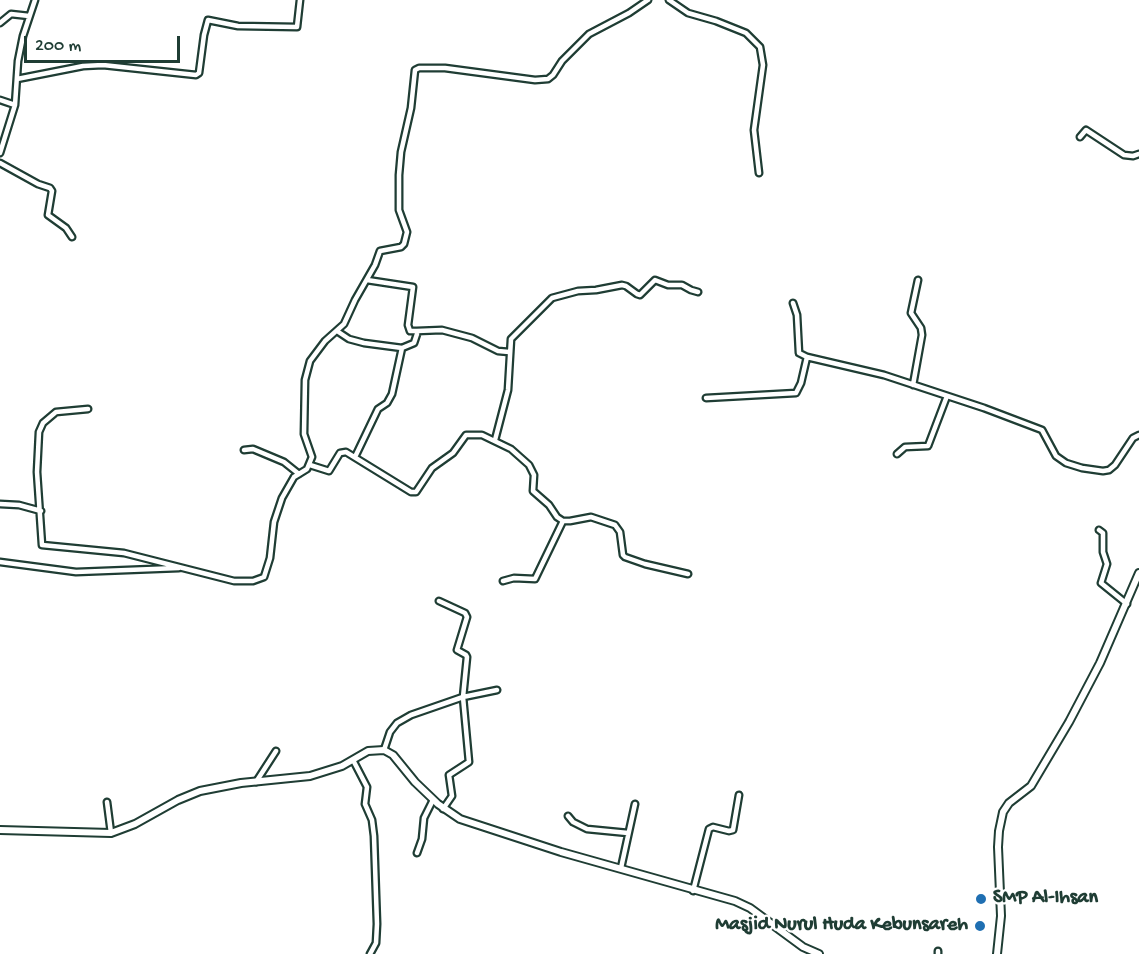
<!DOCTYPE html>
<html>
<head>
<meta charset="utf-8">
<style>
  body { margin:0 }
  #map { position:relative; width:1139px; height:954px; overflow:hidden; background:#fff; font-family:"Gochi Hand",sans-serif }
  canvas { display:block }
  .scale { position:absolute; left:24px; top:36px; width:156px; height:27px; box-sizing:border-box; border:3px solid #1f3d34; border-top:0; padding-left:8px; font-size:18px; line-height:21px; white-space:nowrap; color:#1f3d34; -webkit-text-stroke:4px #fff; paint-order:stroke }
</style>
</head>
<body>
<div id="map">
<canvas width="1139" height="954"></canvas>
<div class="scale">200 m</div>
</div>
<script>
const c = document.querySelector('canvas').getContext('2d');
c.lineJoin = 'round';
function toPath(rows) {
  const path = new Path2D();
  for (const r of rows) {
    path.moveTo(r[0], r[1]);
    for (let i = 2; i < r.length; i += 2) path.lineTo(r[i], r[i + 1]);
  }
  return path;
}
function trace(path, color, width, dash) {
  c.strokeStyle = color;
  c.lineWidth = width;
  c.lineCap = dash ? 'butt' : 'round';
  c.setLineDash(dash || []);
  c.stroke(path);
}
function write(font, color, halo, rows, align = 'center') {
  c.font = font + ' "Gochi Hand",sans-serif';
  c.lineWidth = 4.5;
  c.setLineDash([]);
  c.textBaseline = 'middle';
  c.strokeStyle = halo;
  c.fillStyle = color;
  for (const [text, x, y, turn = 0] of rows) {
    c.save();
    c.translate(x, y);
    c.rotate((+turn || 0) * Math.PI / 180);
    c.textAlign = isNaN(turn) ? turn : align;
    if (halo) c.strokeText(text, 0, 0);
    c.fillText(text, 0, 0);
    c.restore();
  }
}
const street = toPath([
  [669,0,688,13,716,21,746,33,760,47,763,65,754,130,759,173],
  [0,23,11,14,29,16],
  [17,79,83,66,103,65,196,75,199,73,204,35,208,20,238,26,297,27,300,0],
  [0,100,15,105],
  [1080,137,1086,130,1124,155,1133,156,1139,154],
  [0,153,15,105,18,61,23,36,35,0],
  [0,163,38,184,50,188,52,191,48,215,66,228,72,237],
  [793,303,797,315,799,353,807,357],
  [337,331,349,339,364,343,402,348],
  [417,331,442,330,472,338,498,351,509,352],
  [913,385,922,335,921,328,911,313,918,280],
  [706,398,796,393,801,383,807,357,884,375,984,408,1042,430,1056,456,1066,463,1082,468,1103,471,1109,470,1115,465,1133,438,1139,435],
  [88,409,56,412,43,423,39,432,37,472,42,545,124,553,234,581,253,581,264,577,270,558,274,522,282,498,294,477,307,469,312,457,304,434,305,380,310,361,325,341,344,324,355,300,375,265,380,251,401,247,404,244,407,232,399,210,399,175,401,152,411,108,415,70,419,68,445,68,535,80,548,79,553,75,562,61,589,34,629,13,648,0],
  [495,440,508,390,511,339,552,298,578,291,596,290,622,285,626,286,637,294,640,295,655,280,668,285,682,285,691,290,698,292],
  [244,450,253,449,284,462,299,474],
  [897,454,905,447,928,446,947,396],
  [355,457,378,409,387,403,392,394,402,348,414,343,417,334,417,331,410,331,408,325,413,287,367,280],
  [310,465,329,471,340,453,346,452,411,492,416,492,432,468,453,453,466,435,482,435,511,449,529,465,534,475,533,491,549,505,557,517,563,521,570,521,591,517,615,525,620,532,623,555,625,557,645,564,688,574],
  [0,504,19,505,41,511],
  [1099,530,1103,533,1103,552,1107,564,1101,583,1127,604],
  [0,562,76,572,179,568],
  [503,581,514,578,535,579,563,521],
  [439,601,465,613,467,617,457,650,466,655,467,657,463,697,469,762,449,775,452,796,443,809],
  [384,750,390,732,397,723,411,715,463,697,497,690],
  [353,760,367,787,365,804,372,820,374,836,377,924,376,943,370,954],
  [256,782,276,751],
  [107,802,111,833],
  [568,816,573,822,587,829,628,833],
  [417,853,422,839,424,818,433,800],
  [621,868,635,804],
  [693,891,709,829,713,827,729,831,733,830,739,795],
  [938,951,938,954]
]);
const secondary = toPath([
  [0,830,111,833,135,824,178,800,200,791,241,783,310,776,342,766,368,751,384,750,393,755,415,782,438,804,460,819,561,852,735,901,750,908,803,947,819,954],
  [997,954,1001,916,998,847,999,831,1003,812,1009,803,1031,786,1069,722,1100,663,1139,573]
]);
trace(street, '#1f3d34', 9);
trace(secondary, '#1f3d34', 10);
trace(street, '#fff', 4.5);
trace(secondary, '#fff', 6);
for (const [x, y, r, color] of [
  [981,899,6,"#1f6fb2"],
  [980,926,6,"#1f6fb2"]
]) {
  const dot = new Path2D();
  dot.arc(x, y, r, 0, 2 * Math.PI);
  c.fillStyle = color;
  c.fill(dot);
  trace(dot, '#fff', 2);
}
write('bold 20px', '#1f3d34', '#fff', [
  ["SMP Al-Ihsan",993,899],
  ["Masjid Nurul Huda Kebunsareh",968,926,"right"]
], 'left');
</script>
</body>
</html>
